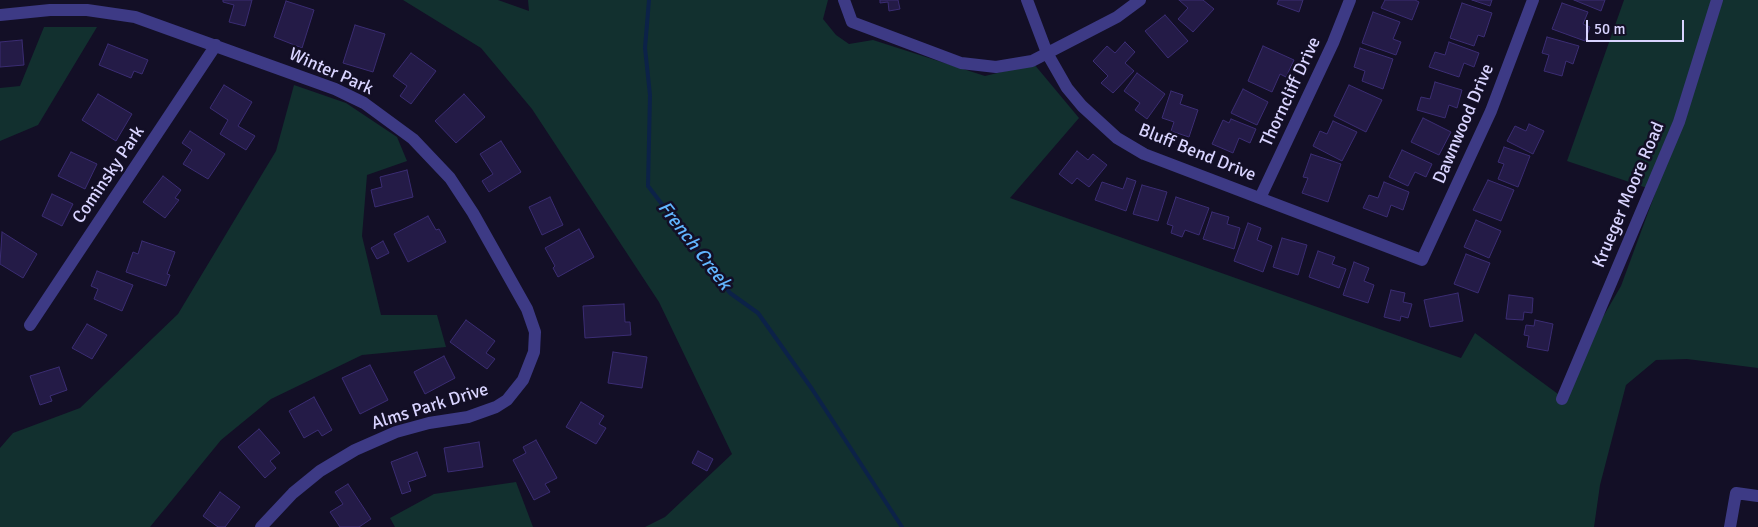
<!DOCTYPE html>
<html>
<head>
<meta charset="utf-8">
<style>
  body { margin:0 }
  #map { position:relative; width:1758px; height:527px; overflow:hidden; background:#130f26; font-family:Signika,sans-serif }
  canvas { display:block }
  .scale { position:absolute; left:1586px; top:20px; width:98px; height:22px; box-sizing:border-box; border:2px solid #d9d4ff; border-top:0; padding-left:6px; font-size:15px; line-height:18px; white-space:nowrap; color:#d9d4ff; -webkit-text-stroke:4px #130f26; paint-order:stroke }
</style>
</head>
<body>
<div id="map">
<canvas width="1758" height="527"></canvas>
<div class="scale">50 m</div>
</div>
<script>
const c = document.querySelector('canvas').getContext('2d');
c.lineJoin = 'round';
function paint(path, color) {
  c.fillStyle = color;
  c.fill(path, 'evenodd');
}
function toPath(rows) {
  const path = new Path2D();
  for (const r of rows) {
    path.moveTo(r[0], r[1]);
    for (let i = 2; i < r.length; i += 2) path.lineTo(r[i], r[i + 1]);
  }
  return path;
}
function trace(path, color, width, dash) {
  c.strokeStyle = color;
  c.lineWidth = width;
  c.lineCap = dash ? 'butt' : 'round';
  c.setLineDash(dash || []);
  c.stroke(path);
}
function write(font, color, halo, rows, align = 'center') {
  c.font = font + ' Signika,sans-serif';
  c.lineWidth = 5;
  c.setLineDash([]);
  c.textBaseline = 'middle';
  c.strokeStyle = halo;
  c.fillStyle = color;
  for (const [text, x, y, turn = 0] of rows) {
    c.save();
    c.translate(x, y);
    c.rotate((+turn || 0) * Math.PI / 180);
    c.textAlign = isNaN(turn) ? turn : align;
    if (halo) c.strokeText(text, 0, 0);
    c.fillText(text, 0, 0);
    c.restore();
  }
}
paint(toPath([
  [403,0,498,0,529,11,528,0,828,0,823,19,836,35,849,44,873,40,985,76,1034,64,1079,118,1010,198,1461,358,1475,333,1558,394,1621,286,1656,191,1567,161,1624,0,1758,0,1758,368,1687,359,1656,360,1626,385,1600,485,1594,527,645,527,665,517,732,454,659,302,532,109,481,48],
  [44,27,97,27,38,125,0,141,0,88,20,86],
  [294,85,346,103,397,137,407,161,367,175,362,236,381,315,437,315,446,347,362,355,271,399,221,440,150,527,0,527,0,448,13,433,80,408,178,314,276,151],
  [516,482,533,527,395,527,390,518,434,494]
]), '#12302f');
trace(toPath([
  [649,0,645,48,650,95,648,186,730,293,758,313,812,389,902,527]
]), '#0c2248', 4);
const building = toPath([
  [223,0,252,0,245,26,229,22,234,5,223,2,223,0],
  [880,0,898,0,900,9,889,11,888,2,880,3,880,0],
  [1179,0,1203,0,1214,9,1193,32,1178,19,1188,8,1179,0],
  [1279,0,1303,0,1299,12,1277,4,1279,0],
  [1385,0,1415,0,1419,2,1412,20,1381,8,1385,0],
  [1472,0,1492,0,1490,6,1472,0],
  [1574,0,1605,0,1601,11,1574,0],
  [286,1,314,10,302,48,274,37,286,1],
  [1462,3,1492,13,1484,37,1478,35,1474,46,1450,38,1462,3],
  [1562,3,1588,12,1583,24,1590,27,1585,41,1552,29,1562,3],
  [1373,12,1400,22,1393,39,1401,42,1396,55,1362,43,1373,12],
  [1165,15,1188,41,1168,58,1145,31,1165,15],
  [355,25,385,34,373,72,343,63,355,25],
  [1547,37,1579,46,1573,64,1566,61,1562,76,1544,71,1549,55,1542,53,1547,37],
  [22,40,24,65,0,67,0,42,22,40],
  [1125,42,1135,52,1125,63,1134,71,1113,93,1101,83,1108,76,1093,61,1107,46,1115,53,1125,42],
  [1449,42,1479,53,1474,67,1464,63,1459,77,1429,67,1435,52,1445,55,1449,42],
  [108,44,148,60,142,74,134,71,131,78,99,65,108,44],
  [1263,46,1294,60,1286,77,1280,74,1272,92,1248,81,1263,46],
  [1360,48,1393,59,1383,89,1362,81,1365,71,1354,67,1360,48],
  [411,53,436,71,411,104,400,96,407,86,393,76,411,53],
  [1137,73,1165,94,1147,119,1135,110,1140,103,1124,91,1137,73],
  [1435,82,1462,90,1457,108,1449,105,1445,118,1417,110,1421,97,1430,99,1435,82],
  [224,85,252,102,238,126,255,136,246,150,220,134,228,120,210,108,224,85],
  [1349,85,1382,100,1366,132,1334,116,1349,85],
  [1243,89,1268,102,1257,125,1231,113,1243,89],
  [1171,91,1183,95,1180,104,1198,110,1189,137,1171,131,1174,122,1162,118,1171,91],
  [98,94,132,114,116,141,82,120,98,94],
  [464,94,485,117,456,143,435,121,464,94],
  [1423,118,1451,132,1439,155,1411,142,1423,118],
  [1231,119,1256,129,1250,143,1239,138,1233,153,1212,144,1223,120,1229,123,1231,119],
  [1333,121,1357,132,1342,161,1313,146,1320,131,1327,134,1333,121],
  [1529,124,1544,131,1533,154,1507,141,1515,126,1526,131,1529,124],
  [190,131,225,154,208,179,183,164,192,150,182,143,190,131],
  [501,141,521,172,489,192,482,181,493,174,480,154,501,141],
  [1504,147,1530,156,1518,187,1498,179,1504,164,1498,162,1504,147],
  [1402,150,1432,164,1426,177,1415,172,1408,186,1389,177,1402,150],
  [1077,151,1088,160,1093,154,1107,165,1089,187,1077,178,1072,184,1059,174,1077,151],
  [71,152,97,164,85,189,58,176,71,152],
  [1311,154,1341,164,1328,202,1302,193,1308,178,1303,177,1311,154],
  [407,170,413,197,375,207,371,190,382,187,380,177,407,170],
  [163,176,181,190,175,198,179,200,165,218,143,202,163,176],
  [1127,178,1136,181,1126,211,1095,200,1102,182,1123,189,1127,178],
  [1488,180,1514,190,1501,221,1473,210,1488,180],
  [1384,182,1409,192,1403,210,1391,205,1387,217,1363,208,1369,195,1378,198,1384,182],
  [1142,185,1167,192,1158,221,1133,214,1142,185],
  [52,194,73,204,62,226,42,216,52,194],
  [550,197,563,225,542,235,529,207,550,197],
  [1176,197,1209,208,1199,235,1185,230,1182,237,1171,233,1173,226,1167,224,1176,197],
  [1212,212,1229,217,1227,224,1240,228,1234,249,1203,239,1212,212],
  [428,216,436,230,439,229,446,242,408,262,394,234,428,216],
  [1476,220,1501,231,1489,258,1464,247,1476,220],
  [1248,223,1261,228,1257,240,1272,246,1263,272,1234,261,1248,223],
  [579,229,594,257,558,277,553,268,555,266,545,248,579,229],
  [2,232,37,254,23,278,0,264,2,232],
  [1282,238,1307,245,1298,275,1273,267,1282,238],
  [142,241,175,252,167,274,170,275,166,286,126,272,133,252,138,254,142,241],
  [383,241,389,253,377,259,371,248,383,241],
  [1318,251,1335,257,1332,264,1346,269,1339,288,1309,277,1318,251],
  [1466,254,1490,263,1478,293,1454,284,1466,254],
  [1354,262,1369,268,1364,281,1374,285,1368,303,1343,295,1354,262],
  [97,271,133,285,122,311,94,299,98,289,91,286,97,271],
  [1391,290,1405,293,1403,302,1412,304,1408,318,1401,316,1400,321,1384,317,1391,290],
  [1458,293,1463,321,1430,327,1424,300,1458,293],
  [1509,295,1533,298,1532,313,1524,312,1523,320,1506,319,1509,295],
  [624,304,625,322,630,322,631,335,585,338,583,306,624,304],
  [466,320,495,341,486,353,495,359,487,369,450,342,466,320],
  [1535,320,1553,324,1548,351,1527,347,1529,336,1524,335,1526,325,1534,326,1535,320],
  [87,324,107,335,92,359,72,348,87,324],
  [613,352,647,357,642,388,608,383,613,352],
  [444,356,455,378,425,394,414,372,444,356],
  [370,365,388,400,360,414,342,378,370,365],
  [59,367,67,390,50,396,52,401,40,405,30,376,59,367],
  [314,397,332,430,322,436,318,430,304,438,289,411,314,397],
  [581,402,604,416,599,424,606,428,596,444,566,427,581,402],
  [259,429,280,453,270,461,276,468,265,478,238,447,259,429],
  [536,440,557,478,545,484,550,492,534,500,513,460,526,453,523,447,536,440],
  [479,442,483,467,448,472,444,448,479,442],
  [698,451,713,459,707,471,692,463,698,451],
  [417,452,426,476,408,482,411,491,402,494,391,462,417,452],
  [348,484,371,519,359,527,340,527,330,512,343,504,335,492,348,484],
  [220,492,240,507,225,527,218,527,203,516,220,492]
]);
paint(building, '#241b47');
trace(building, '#3b2d73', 1);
trace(toPath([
  [844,0,852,22,961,63,996,67,1032,61,1117,17,1140,0],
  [1027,0,1047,53,1067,88,1082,106,1117,138,1144,154,1422,260,1491,111,1533,0],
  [0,15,50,10,87,10,135,17,335,89,364,103,413,139,450,178,473,213,527,309,535,332,534,352,523,380,507,400,496,407,468,417,429,423,396,432,355,450,320,471,293,493,261,527],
  [1260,198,1333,43,1350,0],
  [30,325,216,45],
  [1562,399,1679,122,1717,0],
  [1730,527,1736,493,1758,496]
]), '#3d3a85', 12);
write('18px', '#d9d4ff', '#130f26', [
  ["Winter Park",331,72,24],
  ["Thorncliff Drive",1291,92,-65],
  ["Dawnwood Drive",1464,124,-67],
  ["Bluff Bend Drive",1197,153,22],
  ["Cominsky Park",109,175,-56],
  ["Krueger Moore Road",1629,195,-67],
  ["Alms Park Drive",430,407,-17]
]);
write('italic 19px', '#62b6ff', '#130f26', [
  ["French Creek",694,246,52]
]);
</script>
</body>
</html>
